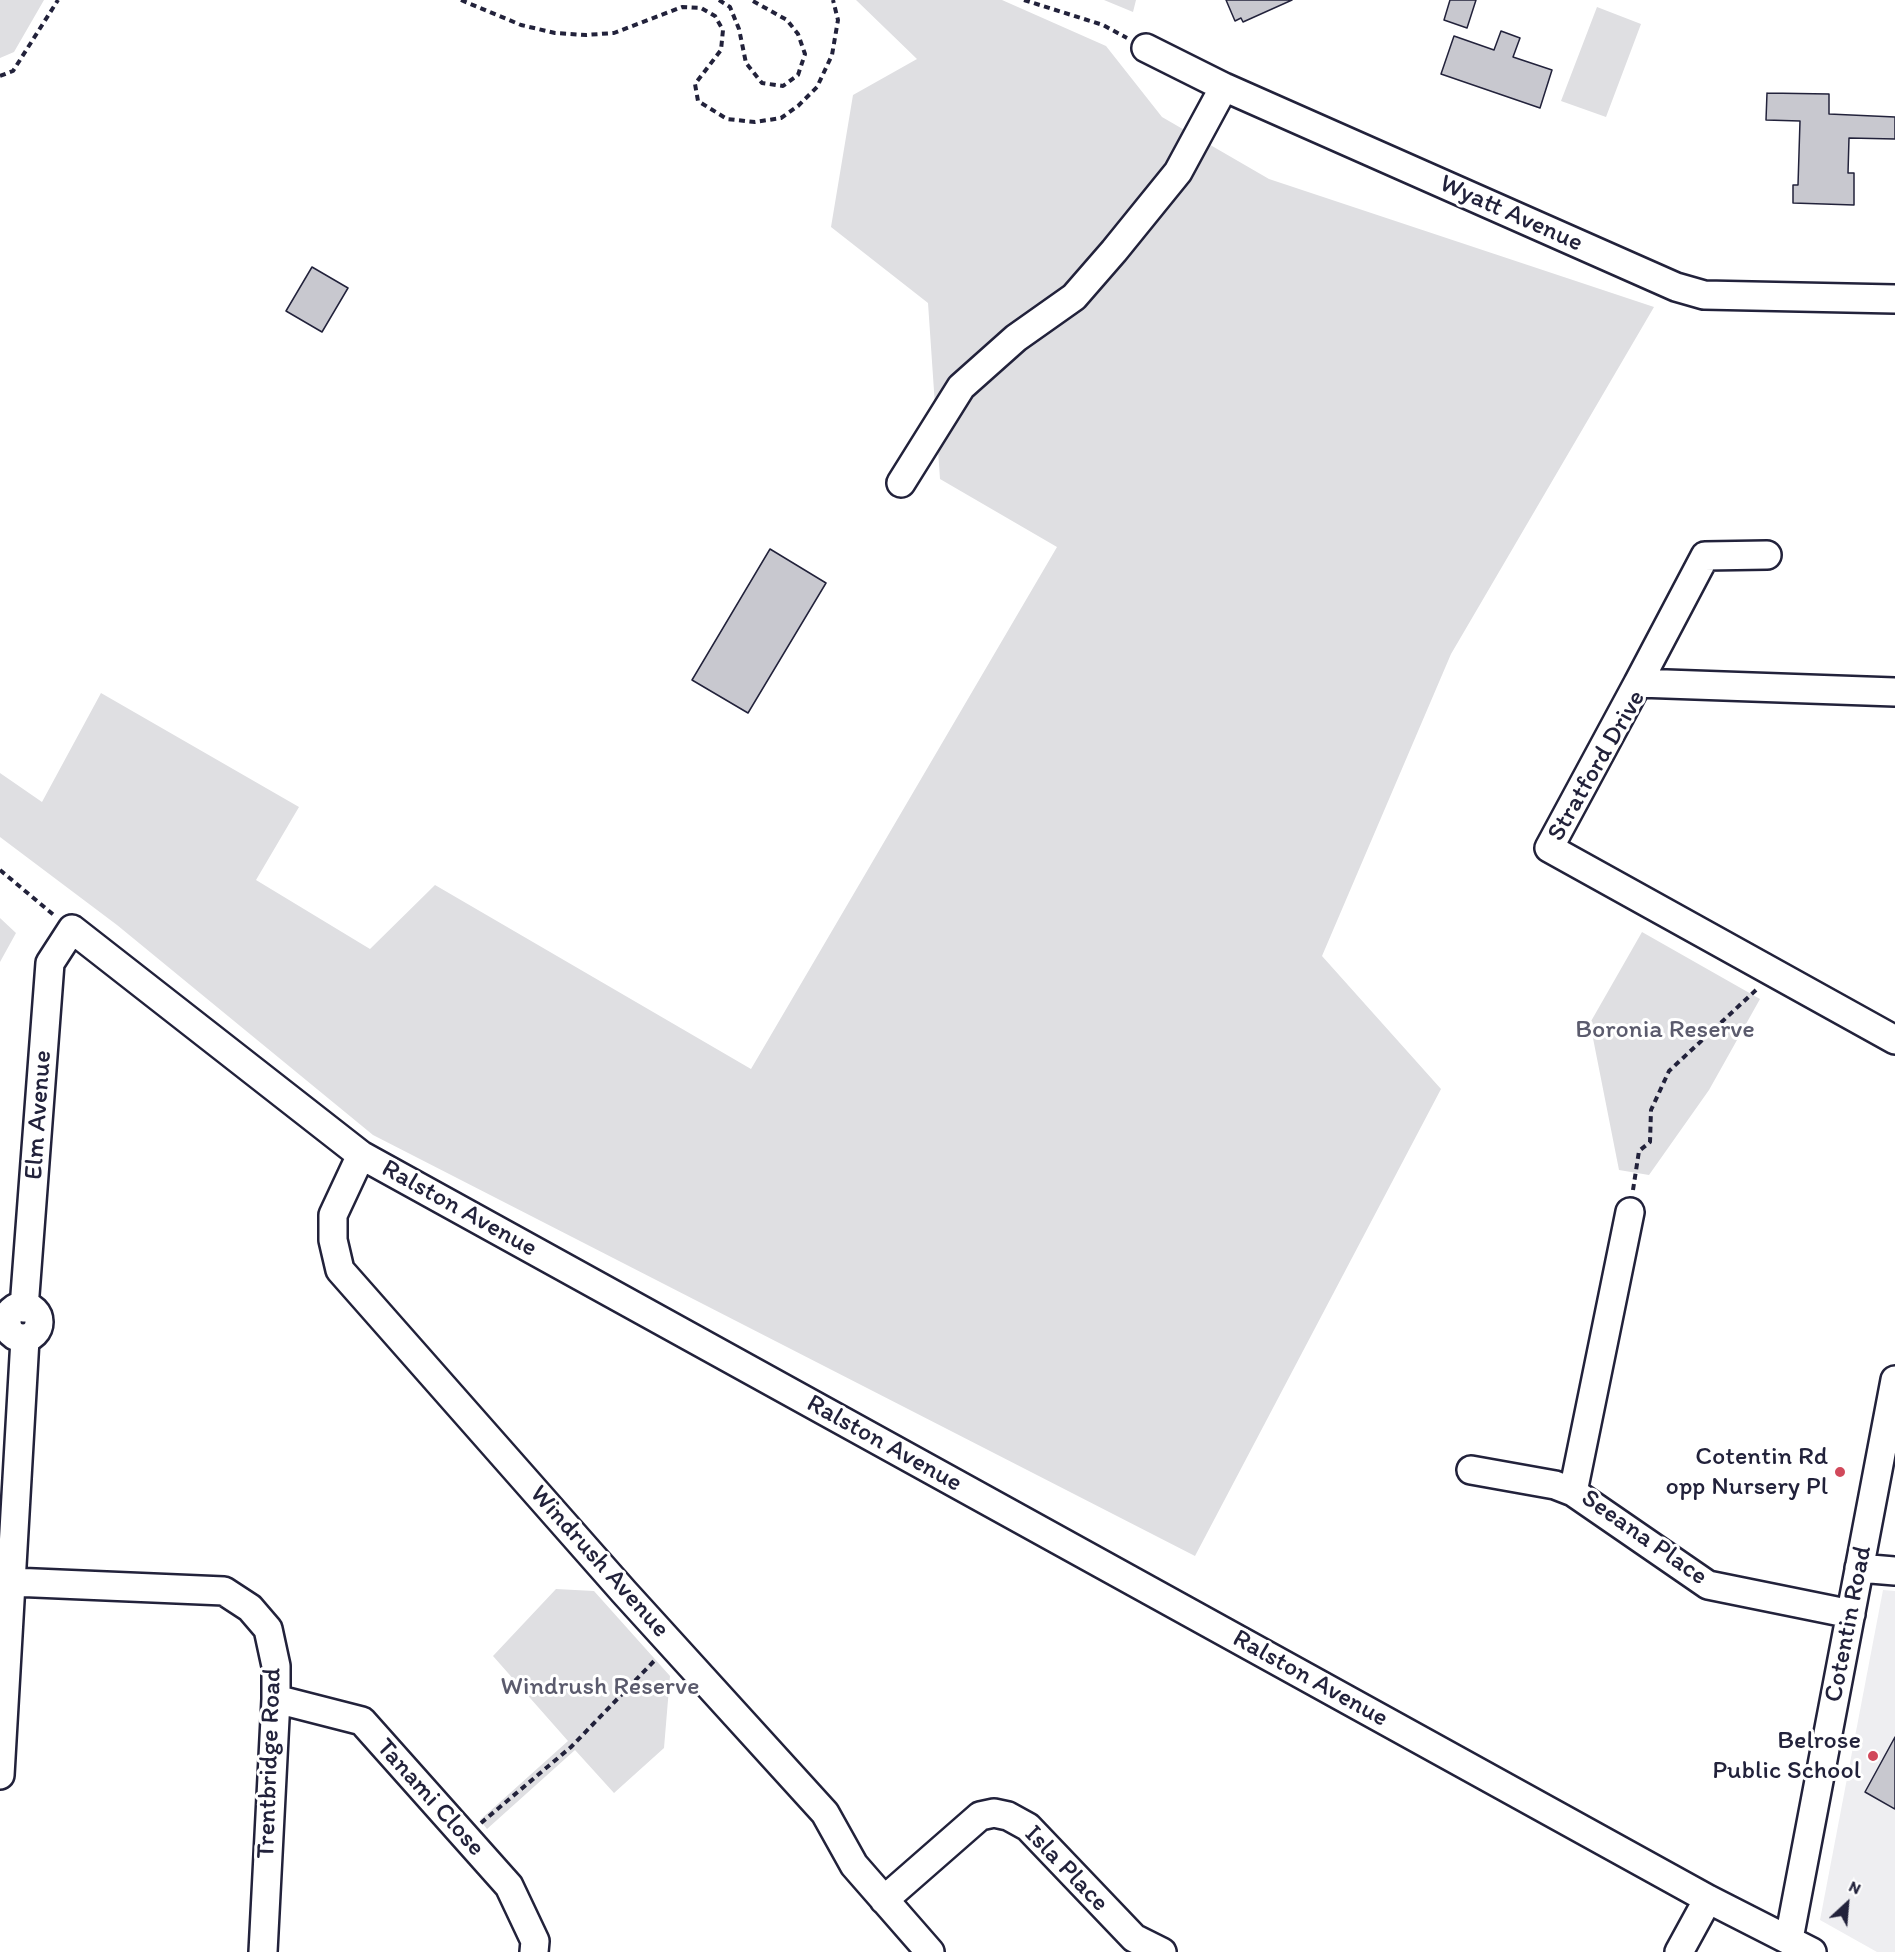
<!DOCTYPE html>
<html>
<head>
<meta charset="utf-8">
<style>
  body { margin:0 }
  #map { position:relative; width:1895px; height:1952px; overflow:hidden; background:#fff; font-family:Itim,sans-serif }
  canvas { display:block }
  .north { position:absolute; left:1817px; top:1874px; width:60px; height:60px; -webkit-text-stroke:4px #fff; paint-order:stroke; rotate:26deg; font-size:16px; font-weight:700; line-height:24px; text-align:center; color:#22223b }
  .north::after { content:''; display:block; margin:auto; width:21px; height:27px; background:#22223b; clip-path:polygon(50% 0,100% 100%,50% 72%,0 100%) }
</style>
</head>
<body>
<div id="map">
<canvas width="1895" height="1952"></canvas>
<div class="north">N</div>
</div>
<script>
const c = document.querySelector('canvas').getContext('2d');
c.lineJoin = 'round';
function paint(path, color) {
  c.fillStyle = color;
  c.fill(path, 'evenodd');
}
function toPath(rows) {
  const path = new Path2D();
  for (const r of rows) {
    if (r.length === 3) {
      path.moveTo(r[0] + r[2], r[1]);
      path.arc(r[0], r[1], r[2], 0, 2 * Math.PI);
      continue;
    }
    path.moveTo(r[0], r[1]);
    for (let i = 2; i < r.length; i += 2) path.lineTo(r[i], r[i + 1]);
  }
  return path;
}
function trace(path, color, width, dash) {
  c.strokeStyle = color;
  c.lineWidth = width;
  c.lineCap = dash ? 'butt' : 'round';
  c.setLineDash(dash || []);
  c.stroke(path);
}
function write(font, color, halo, rows, align = 'center') {
  c.font = font + ' Itim,sans-serif';
  c.lineWidth = 6;
  c.setLineDash([]);
  c.textBaseline = 'middle';
  c.strokeStyle = halo;
  c.fillStyle = color;
  for (const [text, x, y, turn = 0] of rows) {
    c.save();
    c.translate(x, y);
    c.rotate((+turn || 0) * Math.PI / 180);
    c.textAlign = isNaN(turn) ? turn : align;
    if (halo) c.strokeText(text, 0, 0);
    c.fillText(text, 0, 0);
    c.restore();
  }
}
paint(toPath([
  [1883,1590,1895,1591,1895,1952,1877,1952,1820,1920]
]), '#eeeef1');
paint(toPath([
  [0,0,44,0,14,52,0,58],
  [856,0,1002,0,1106,46,1162,117,1269,179,1654,307,1451,654,1322,956,1441,1089,1195,1556,373,1135,117,925,0,837,0,773,42,802,101,693,299,807,256,880,370,949,435,885,751,1069,1057,547,940,479,928,303,831,227,853,95,917,59],
  [1104,0,1136,0,1133,12],
  [1597,7,1641,24,1606,117,1561,101],
  [0,918,16,933,0,962],
  [1642,932,1760,999,1709,1090,1649,1175,1619,1170,1590,1023],
  [556,1589,594,1591,670,1676,664,1748,614,1793,575,1750,487,1829,480,1820,568,1741,493,1656]
]), '#dfdfe2');
const building = toPath([
  [1226,0,1292,0,1243,22,1241,18,1235,21,1226,0],
  [1450,0,1476,0,1467,28,1444,20,1450,0],
  [1501,31,1520,38,1513,57,1552,70,1540,108,1441,74,1454,36,1494,50,1501,31],
  [1767,93,1829,94,1829,114,1895,117,1895,139,1849,138,1848,173,1854,173,1854,205,1793,203,1793,185,1798,185,1800,121,1766,120,1767,93],
  [312,267,348,288,322,332,286,311,312,267],
  [770,549,826,583,748,713,692,680,770,549],
  [1895,1737,1895,1809,1865,1792,1895,1737]
]);
paint(building, '#c8c8cf');
trace(building, '#22223b', 1.5);
const minor = toPath([
  [1146,48,1224,87,1676,287,1704,295,1895,299],
  [901,483,961,387,1016,338,1074,297,1114,251,1178,172,1224,87],
  [1638,683,1705,556,1767,555],
  [1895,692,1638,683,1549,848,1895,1040],
  [361,1155,333,1215,333,1240,340,1270,624,1592,825,1813,854,1865,930,1952],
  [1630,1212,1573,1492,1708,1585,1851,1614],
  [23,1322,16],
  [24,1308,50,963,72,929,361,1155,1708,1899,1812,1952],
  [1471,1470,1555,1485,1573,1492],
  [1859,1568,1895,1571],
  [12,1582,224,1591,250,1608,268,1629,276,1666,276,1699,263,1952],
  [276,1699,362,1721,509,1886,535,1941,534,1952],
  [0,1775,25,1339],
  [884,1900,980,1816,994,1813,1008,1816,1028,1827,1134,1938,1162,1952],
  [1789,1939,1895,1380],
  [1679,1952,1708,1899]
]);
trace(minor, '#22223b', 32);
trace(toPath([
  [461,0,521,25,555,33,586,35,614,33,682,7,701,8,715,16,723,30,721,50,695,84,698,101,727,119,755,122,781,118,798,106,817,87,832,55,838,20,833,0],
  [719,0,730,7,739,29,746,63,762,83,783,86,798,75,805,54,798,34,787,20,751,0],
  [1024,0,1103,25,1127,38],
  [0,76,13,71,58,0],
  [0,870,55,916],
  [1633,1190,1639,1151,1650,1142,1651,1110,1669,1071,1756,990],
  [481,1823,571,1747,655,1660]
]), '#22223b', 4, [6, 4.5]);
trace(minor, '#fff', 27);
for (const [x, y, r, color] of [
  [1840,1472,6,"#d1495b"],
  [1873,1756,6,"#d1495b"]
]) {
  const dot = new Path2D();
  dot.arc(x, y, r, 0, 2 * Math.PI);
  c.fillStyle = color;
  c.fill(dot);
  trace(dot, '#fff', 2);
}
write('26px', '#22223b', '#fff', [
  ["Wyatt Avenue",1511,214,24],
  ["Stratford Drive",1597,766,-60],
  ["Elm Avenue",39,1115,-86],
  ["Ralston Avenue",459,1209,29],
  ["Ralston Avenue",884,1444,29],
  ["Seeana Place",1644,1538,35],
  ["Windrush Avenue",599,1562,48],
  ["Cotentin Road",1849,1624,-79],
  ["Ralston Avenue",1310,1679,29],
  ["Trentbridge Road",270,1763,-88],
  ["Tanami Close",430,1798,48],
  ["Isla Place",1066,1869,46]
]);
write('26px', '#5b5b6d', '#fff', [
  ["Boronia Reserve",1665,1030],
  ["Windrush Reserve",600,1687]
]);
write('26px', '#22223b', '#fff', [
  ["Cotentin Rd",1828,1457],
  ["opp Nursery Pl",1828,1487],
  ["Belrose",1861,1741],
  ["Public School",1861,1771]
], 'right');
</script>
</body>
</html>
